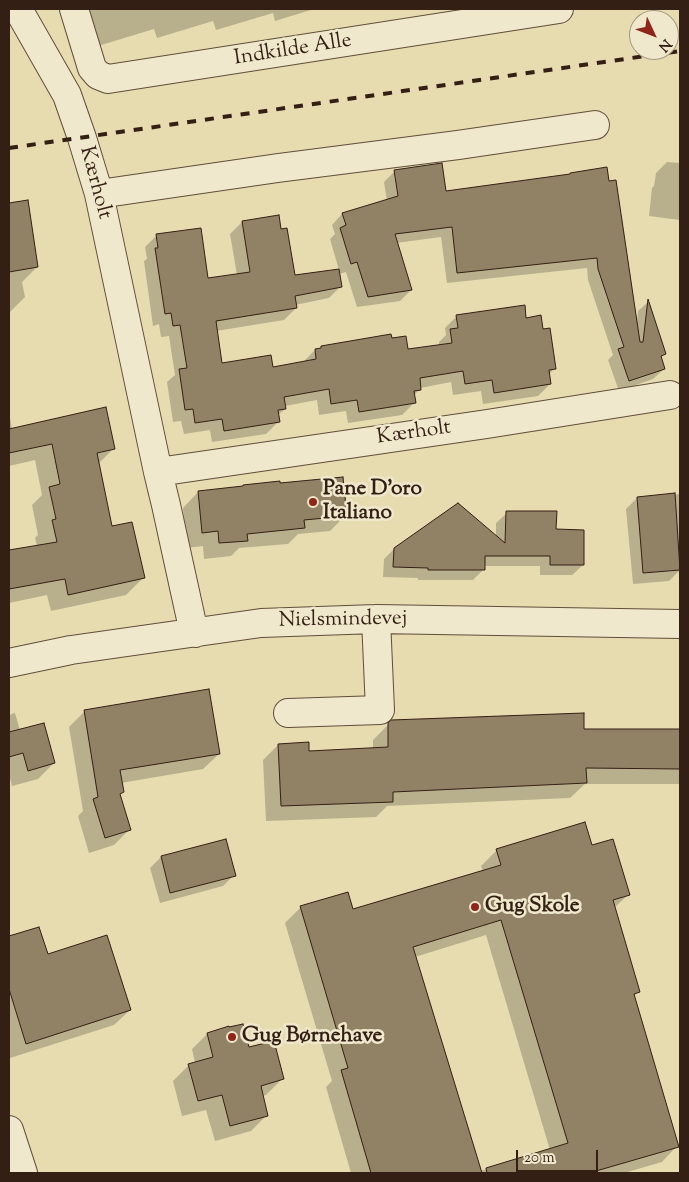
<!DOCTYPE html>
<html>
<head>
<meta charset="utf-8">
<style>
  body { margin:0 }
  #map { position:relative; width:689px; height:1182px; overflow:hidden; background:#e7dbb0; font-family:"Sorts Mill Goudy",serif }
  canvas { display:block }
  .frame { position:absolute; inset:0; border:10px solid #341f14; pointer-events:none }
  .north { position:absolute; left:629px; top:10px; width:50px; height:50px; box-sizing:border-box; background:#efe8cc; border:1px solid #a49882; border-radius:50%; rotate:133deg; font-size:14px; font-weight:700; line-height:20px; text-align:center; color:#341f14 }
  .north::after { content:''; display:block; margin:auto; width:18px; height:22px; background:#8f2418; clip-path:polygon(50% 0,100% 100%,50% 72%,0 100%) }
  .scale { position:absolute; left:516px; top:1150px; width:82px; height:22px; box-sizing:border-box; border:2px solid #341f14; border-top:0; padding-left:6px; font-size:15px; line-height:18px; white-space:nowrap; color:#341f14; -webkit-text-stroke:4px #efe8cc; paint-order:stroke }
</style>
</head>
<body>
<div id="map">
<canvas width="689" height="1182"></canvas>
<div class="frame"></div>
<div class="north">N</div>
<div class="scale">20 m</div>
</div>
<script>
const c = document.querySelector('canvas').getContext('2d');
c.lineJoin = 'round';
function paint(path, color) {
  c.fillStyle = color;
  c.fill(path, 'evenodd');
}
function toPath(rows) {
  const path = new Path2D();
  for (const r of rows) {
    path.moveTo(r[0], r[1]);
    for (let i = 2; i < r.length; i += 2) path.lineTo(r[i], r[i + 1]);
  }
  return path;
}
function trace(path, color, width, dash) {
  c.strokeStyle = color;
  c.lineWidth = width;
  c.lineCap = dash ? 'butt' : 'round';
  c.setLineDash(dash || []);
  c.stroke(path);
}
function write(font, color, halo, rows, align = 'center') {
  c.font = font + ' "Sorts Mill Goudy",serif';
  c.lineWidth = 5;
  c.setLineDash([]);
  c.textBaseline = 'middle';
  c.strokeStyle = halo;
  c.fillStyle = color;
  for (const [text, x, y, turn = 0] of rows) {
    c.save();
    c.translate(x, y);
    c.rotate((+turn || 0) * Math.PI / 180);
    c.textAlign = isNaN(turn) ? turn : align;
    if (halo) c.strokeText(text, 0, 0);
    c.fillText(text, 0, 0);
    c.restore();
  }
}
paint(toPath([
  [86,9,314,9,275,21,273,13,216,30,213,21,157,38,154,29,98,46],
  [667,162,680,163,680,220,649,216,652,188,654,186,656,173],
  [395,171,445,193,569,176,637,322,638,311,648,302,665,354,660,358,664,369,653,379,619,391,608,360,613,355,588,280,587,268,447,283,441,237,396,243,411,290,400,301,357,307,346,272,339,274,341,286,329,298,295,305,296,308,284,320,216,331,221,364,272,369,303,362,315,350,320,349,322,347,391,339,407,350,439,346,439,342,446,335,445,328,457,316,525,319,542,331,554,369,548,375,550,384,538,396,483,404,481,391,453,395,451,382,420,388,420,389,413,396,414,403,402,415,348,423,346,411,319,415,317,400,285,406,285,409,277,416,278,422,266,434,212,442,210,430,184,434,181,421,173,422,167,382,175,375,169,336,161,337,159,324,153,326,144,261,147,259,145,247,157,235,207,279,237,275,230,234,242,222,280,231,294,276,339,270,330,239,335,234,332,225,342,214,387,201,384,182],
  [27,202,37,267,22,282,25,297,9,313,9,204],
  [9,412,12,429,113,449,98,464,112,528,143,578,126,595,51,611,47,595,9,603,9,552,37,546,35,538,38,535,32,505,42,495,35,460,9,466],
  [198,492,346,515,330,531,298,534,288,544,239,548,231,556,204,559,203,546,186,548,183,508],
  [680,494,680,570,669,581,633,584,626,509,637,498],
  [507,513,583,565,572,575,540,575,540,566,483,566,483,570,473,580,418,580,418,578,383,577,384,559,395,548,496,536,496,523],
  [85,711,219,754,203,769,121,783,119,795,130,829,114,845,89,853,78,816,83,811,69,727],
  [15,713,20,730,54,763,38,779,12,786,9,774,9,715],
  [391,722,583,730,680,730,680,784,585,784,570,798,387,806,376,817,266,821,263,760,278,745,308,752,373,749,373,740],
  [225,840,234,875,223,886,160,903,150,868,161,857],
  [591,847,629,894,614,908,639,991,633,997,677,1146,662,1162,624,1173,351,1173,326,1087,332,1081,285,923,301,907,352,910,483,871,481,866,497,850],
  [486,935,550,1150,480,1171,415,957],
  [38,928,47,956,130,1010,114,1025,10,1058,9,1053,9,938],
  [207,1034,282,1079,266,1095,262,1096,267,1115,251,1131,215,1141,206,1110,182,1116,173,1081,189,1065,195,1063,192,1049]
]), '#0003');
const building = toPath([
  [442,163,446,191,570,174,570,173,607,167,609,181,616,180,640,342,643,342,648,299,666,354,661,356,665,369,629,381,618,349,624,347,598,269,597,258,457,273,452,227,395,234,412,290,368,297,357,262,351,264,340,228,346,225,342,213,398,196,394,170,442,163],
  [28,200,38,267,9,272,9,203,28,200],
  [279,215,281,229,287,228,295,275,339,269,342,287,295,296,297,308,216,321,222,363,271,355,273,367,316,359,315,349,321,348,321,346,391,334,392,338,406,336,408,349,452,343,450,329,458,328,456,315,525,305,526,318,541,315,543,329,550,328,556,369,549,370,551,384,494,393,492,380,465,384,463,371,420,378,421,390,414,391,416,403,359,412,357,400,331,404,329,389,284,397,286,409,278,410,280,422,224,431,222,419,195,423,193,409,185,410,179,369,187,368,180,325,173,326,171,313,165,314,155,248,158,248,156,234,201,228,208,278,250,272,242,221,279,215],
  [106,407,115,449,97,453,112,526,132,522,145,578,68,595,65,579,9,589,9,550,57,542,52,520,56,519,49,487,60,484,52,444,9,453,9,429,106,407],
  [343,477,347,516,304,520,305,528,247,534,248,541,219,543,218,531,202,533,198,491,243,486,243,485,280,481,280,483,343,477],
  [675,493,680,570,643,573,637,497,675,493],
  [458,503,505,543,506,511,557,511,556,529,584,530,584,565,550,565,550,556,485,556,485,570,428,570,428,568,393,567,394,548,458,503],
  [209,689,220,754,120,770,124,792,120,794,131,830,105,838,93,799,98,797,84,710,209,689],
  [584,713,584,729,680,729,680,769,586,768,587,783,393,792,393,802,281,806,278,744,309,742,309,751,388,747,388,723,391,720,584,713],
  [44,723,55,763,28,771,23,753,9,757,9,732,44,723],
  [585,822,592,845,613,839,630,895,613,900,640,992,634,994,679,1147,589,1173,487,1173,486,1168,568,1143,501,920,413,947,482,1173,371,1173,341,1070,348,1068,300,906,348,892,353,909,501,865,496,849,585,822],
  [226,839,236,876,170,893,161,856,226,839],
  [39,927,48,954,107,935,131,1010,26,1044,9,989,9,936,39,927],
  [243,1024,249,1047,274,1041,284,1079,261,1086,268,1116,230,1126,222,1095,198,1101,188,1064,213,1057,207,1033,229,1026,229,1027,243,1024]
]);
paint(building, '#918165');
trace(building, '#341f14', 1);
const minor = toPath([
  [18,9,67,95,82,138,99,194,158,472,166,505,191,619,195,633],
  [74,9,92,68,98,75,108,79,559,9],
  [99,194,278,168,458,145,595,125],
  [158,472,487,424,670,395],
  [9,663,71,650,261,623,376,619,680,624],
  [288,713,380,710,376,619],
  [9,1130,23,1173]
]);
trace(minor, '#614e3b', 30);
trace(minor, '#efe8cc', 28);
trace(toPath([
  [9,148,680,51]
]), '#341f14', 4, [9, 9]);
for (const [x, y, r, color] of [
  [313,502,5,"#8f2418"],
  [475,907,5,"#8f2418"],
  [232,1037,5,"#8f2418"]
]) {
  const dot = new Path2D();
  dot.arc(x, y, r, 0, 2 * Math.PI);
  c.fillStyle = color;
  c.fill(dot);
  trace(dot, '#efe8cc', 2);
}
write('21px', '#341f14', '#efe8cc', [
  ["Indkilde Alle",293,51,-9],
  ["Kærholt",94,183,75],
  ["Kærholt",414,434,-8],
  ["Nielsmindevej",343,621,-1]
]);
write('bold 21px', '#341f14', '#efe8cc', [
  ["Pane D'oro",323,490],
  ["Italiano",323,514],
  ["Gug Skole",485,907],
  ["Gug Børnehave",242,1037]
], 'left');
</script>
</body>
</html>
